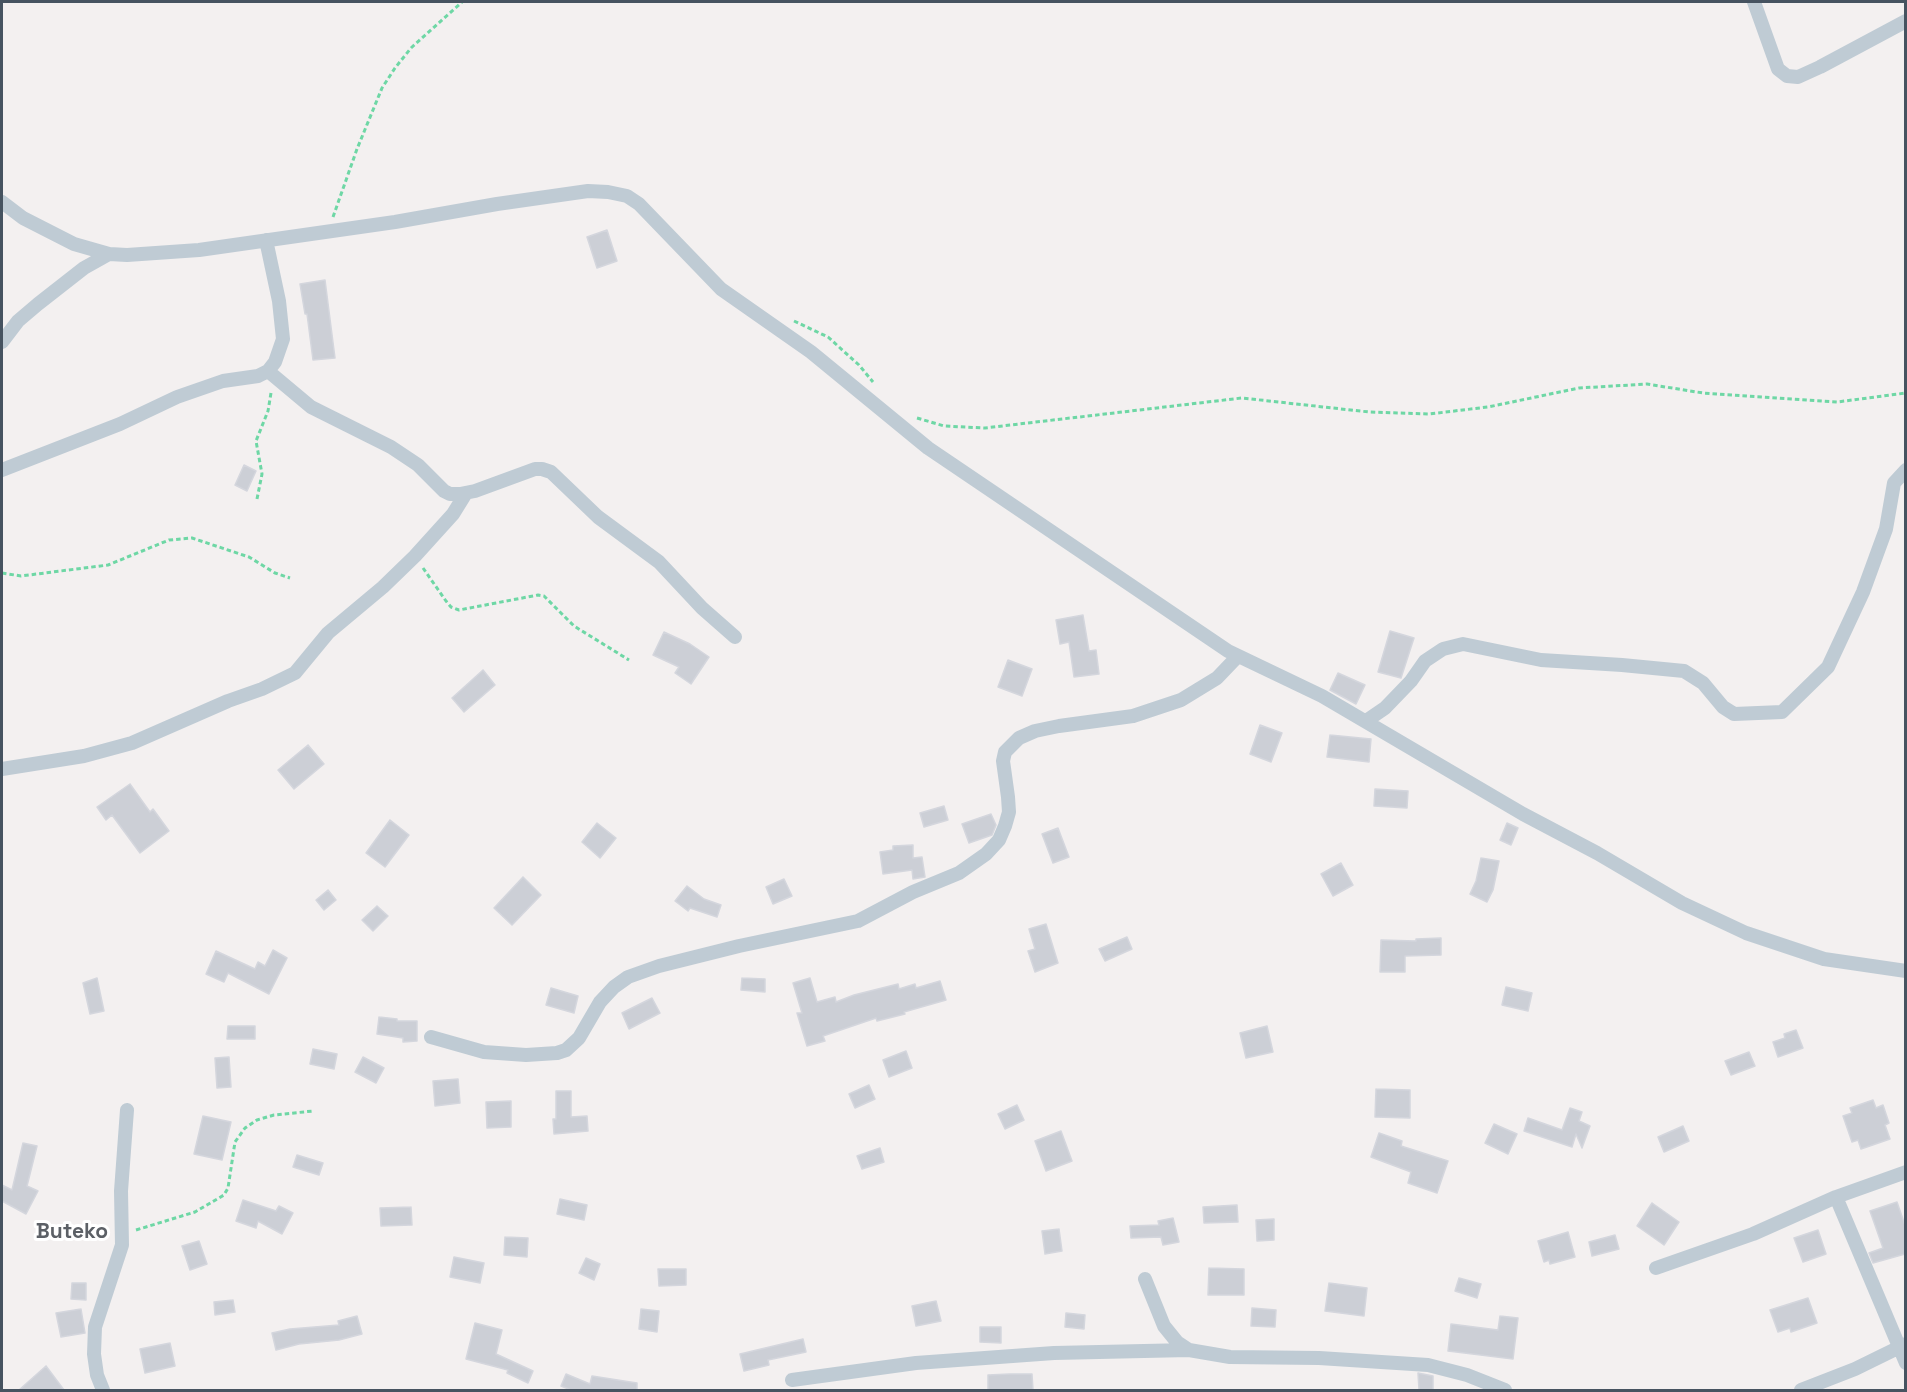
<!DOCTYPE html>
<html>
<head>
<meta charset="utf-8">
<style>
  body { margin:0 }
  #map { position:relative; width:1907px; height:1392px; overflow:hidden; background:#f3f0f0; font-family:"Space Grotesk",sans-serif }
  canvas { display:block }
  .frame { position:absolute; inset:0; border:3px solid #465360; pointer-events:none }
</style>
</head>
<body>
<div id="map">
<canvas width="1907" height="1392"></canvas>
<div class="frame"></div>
</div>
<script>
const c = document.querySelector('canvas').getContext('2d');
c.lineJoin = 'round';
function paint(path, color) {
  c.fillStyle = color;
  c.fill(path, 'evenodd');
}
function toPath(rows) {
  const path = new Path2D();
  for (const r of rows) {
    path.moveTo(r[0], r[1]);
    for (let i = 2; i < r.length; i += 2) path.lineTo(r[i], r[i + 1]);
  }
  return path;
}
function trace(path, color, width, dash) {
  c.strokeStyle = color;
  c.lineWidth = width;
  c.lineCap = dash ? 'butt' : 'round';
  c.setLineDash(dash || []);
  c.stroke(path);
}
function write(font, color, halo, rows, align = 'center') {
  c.font = font + ' "Space Grotesk",sans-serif';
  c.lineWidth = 6;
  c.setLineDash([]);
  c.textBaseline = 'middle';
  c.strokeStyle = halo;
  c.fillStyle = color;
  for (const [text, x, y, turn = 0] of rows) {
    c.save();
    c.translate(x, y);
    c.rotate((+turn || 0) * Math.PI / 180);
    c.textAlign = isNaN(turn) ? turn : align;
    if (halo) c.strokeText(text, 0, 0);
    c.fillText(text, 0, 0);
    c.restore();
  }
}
const building = toPath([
  [607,230,617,261,597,268,587,237,607,230],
  [325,280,335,358,313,360,307,314,305,314,300,284,325,280],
  [244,465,256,471,247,491,235,485,244,465],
  [1083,615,1089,651,1096,650,1099,674,1074,677,1069,642,1060,644,1056,620,1083,615],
  [1390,631,1414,638,1401,678,1378,672,1390,631],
  [664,632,690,644,709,657,691,684,675,673,679,667,653,655,664,632],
  [1008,660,1032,669,1022,696,998,687,1008,660],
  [483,670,495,685,464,712,452,698,483,670],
  [1338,673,1365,685,1356,704,1330,690,1338,673],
  [1260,725,1282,733,1271,762,1250,754,1260,725],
  [1330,735,1371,739,1369,762,1327,757,1330,735],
  [308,745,324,764,294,789,278,770,308,745],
  [130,784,150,812,153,809,169,831,140,853,112,815,106,820,97,807,130,784],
  [1375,789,1408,791,1407,808,1374,806,1375,789],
  [944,806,948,820,924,827,920,813,944,806],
  [991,814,996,825,992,835,969,843,962,824,991,814],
  [390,820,409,835,385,867,366,853,390,820],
  [597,823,616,838,600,858,582,842,597,823],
  [1507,823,1518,828,1511,845,1500,840,1507,823],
  [1058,828,1069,857,1053,863,1042,834,1058,828],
  [913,845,913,858,922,857,925,877,913,879,912,870,883,874,880,852,893,850,893,846,913,845],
  [1481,858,1499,861,1493,890,1487,902,1470,894,1476,881,1481,858],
  [1341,863,1353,885,1333,896,1321,874,1341,863],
  [523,877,541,895,512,925,494,908,523,877],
  [784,879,792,896,773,904,766,887,784,879],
  [687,886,704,899,721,905,717,917,690,908,688,911,675,901,687,886],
  [328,890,336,900,324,910,316,900,328,890],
  [377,906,388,916,373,931,362,920,377,906],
  [1046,924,1058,963,1035,972,1028,951,1035,949,1029,929,1046,924],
  [1127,937,1132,949,1105,961,1099,949,1127,937],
  [1441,938,1441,955,1405,956,1405,972,1380,972,1381,940,1416,941,1416,939,1441,938],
  [273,950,287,958,269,994,228,973,224,982,206,974,216,951,255,969,258,962,265,966,273,950],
  [97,978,104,1011,90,1014,83,983,97,978],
  [742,978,765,979,765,992,741,990,742,978],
  [810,978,817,1002,835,997,836,1002,854,995,898,984,899,989,915,984,916,988,940,981,946,1000,904,1012,905,1014,877,1021,876,1018,823,1036,825,1041,807,1046,797,1013,802,1013,793,983,810,978],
  [1506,987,1532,993,1528,1011,1502,1005,1506,987],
  [551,988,578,996,574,1013,546,1005,551,988],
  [652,998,660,1013,629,1029,622,1013,652,998],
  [379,1017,397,1019,397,1021,417,1021,417,1041,403,1042,403,1038,377,1034,379,1017],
  [228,1026,255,1026,255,1039,227,1039,228,1026],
  [1267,1026,1273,1052,1246,1058,1240,1033,1267,1026],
  [1796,1030,1803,1048,1778,1057,1773,1042,1785,1038,1784,1034,1796,1030],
  [313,1049,337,1054,334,1069,310,1064,313,1049],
  [906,1051,912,1068,889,1077,883,1060,906,1051],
  [1749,1052,1755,1066,1731,1075,1725,1061,1749,1052],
  [229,1057,231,1087,217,1088,215,1058,229,1057],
  [363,1057,384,1068,376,1083,355,1072,363,1057],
  [458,1079,460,1103,435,1106,433,1081,458,1079],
  [869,1085,875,1099,855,1108,849,1094,869,1085],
  [1376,1089,1410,1090,1410,1118,1375,1117,1376,1089],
  [556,1091,571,1091,571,1117,587,1116,588,1131,554,1134,553,1119,556,1119,556,1091],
  [1873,1100,1876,1108,1883,1105,1889,1123,1885,1125,1890,1139,1861,1149,1858,1140,1852,1142,1843,1116,1852,1113,1850,1108,1873,1100],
  [511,1101,511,1127,487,1128,486,1102,511,1101],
  [1017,1105,1024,1120,1005,1129,998,1114,1017,1105],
  [1570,1108,1582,1112,1579,1121,1590,1126,1582,1148,1576,1134,1572,1147,1524,1131,1528,1118,1562,1130,1570,1108],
  [203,1116,231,1122,222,1160,194,1154,203,1116],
  [1494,1124,1517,1134,1508,1154,1485,1143,1494,1124],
  [1683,1126,1689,1141,1664,1152,1658,1137,1683,1126],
  [1061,1131,1072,1161,1046,1171,1035,1141,1061,1131],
  [1379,1133,1402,1141,1401,1146,1448,1161,1437,1193,1408,1183,1411,1172,1371,1157,1379,1133],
  [23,1143,37,1146,27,1186,38,1191,26,1214,2,1201,2,1185,12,1190,23,1143],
  [880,1148,884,1162,862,1169,857,1156,880,1148],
  [297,1155,323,1163,319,1175,293,1167,297,1155],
  [560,1199,587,1205,584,1220,557,1214,560,1199],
  [243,1200,276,1211,279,1206,293,1213,282,1234,258,1221,256,1228,236,1221,243,1200],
  [1897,1202,1905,1225,1905,1254,1873,1263,1869,1253,1883,1248,1870,1211,1897,1202],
  [1652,1203,1679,1222,1664,1245,1637,1226,1652,1203],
  [1237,1205,1238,1222,1204,1223,1203,1207,1237,1205],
  [411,1207,412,1225,381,1226,380,1208,411,1207],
  [1173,1218,1179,1242,1163,1245,1161,1237,1131,1238,1130,1226,1159,1225,1158,1221,1173,1218],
  [1274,1219,1274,1240,1257,1241,1256,1220,1274,1219],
  [1059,1229,1062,1251,1045,1254,1042,1231,1059,1229],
  [1818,1230,1826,1254,1803,1262,1794,1238,1818,1230],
  [1568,1232,1575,1257,1550,1264,1549,1260,1544,1262,1538,1241,1568,1232],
  [1615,1235,1619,1249,1592,1256,1589,1242,1615,1235],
  [505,1237,528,1238,527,1257,504,1255,505,1237],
  [199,1241,207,1264,190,1270,182,1246,199,1241],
  [454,1257,484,1263,480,1283,450,1277,454,1257],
  [586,1258,600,1264,594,1280,579,1273,586,1258],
  [1209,1268,1244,1269,1244,1295,1208,1295,1209,1268],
  [658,1269,686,1269,686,1285,659,1286,658,1269],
  [1459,1278,1481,1284,1477,1298,1455,1291,1459,1278],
  [72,1283,86,1283,86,1300,71,1299,72,1283],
  [1329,1283,1367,1288,1364,1316,1325,1311,1329,1283],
  [1808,1298,1817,1323,1791,1332,1790,1328,1778,1332,1770,1310,1808,1298],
  [233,1300,235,1312,215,1315,214,1302,233,1300],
  [936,1301,941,1321,916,1326,912,1306,936,1301],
  [1252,1308,1276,1310,1275,1327,1251,1326,1252,1308],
  [81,1309,85,1333,61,1337,56,1313,81,1309],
  [641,1309,659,1311,657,1332,639,1329,641,1309],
  [1066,1313,1085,1315,1084,1329,1065,1327,1066,1313],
  [357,1316,362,1334,339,1340,299,1344,276,1350,272,1333,290,1329,339,1325,338,1321,357,1316],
  [1500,1316,1518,1318,1513,1359,1448,1351,1451,1324,1498,1330,1500,1316],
  [475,1323,502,1330,496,1354,533,1371,528,1383,507,1373,508,1370,466,1359,475,1323],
  [980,1327,1001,1327,1001,1343,980,1342,980,1327],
  [803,1339,806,1352,768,1360,769,1365,744,1371,740,1354,803,1339],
  [170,1343,175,1366,145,1373,140,1349,170,1343],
  [46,1366,64,1390,19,1390,46,1366],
  [1418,1373,1433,1376,1433,1390,1419,1390,1418,1373],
  [566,1374,590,1384,592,1376,637,1383,637,1390,571,1390,561,1386,566,1374],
  [1010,1374,1032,1374,1033,1390,988,1390,988,1375,1010,1374]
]);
paint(building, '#cccfd6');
trace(building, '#d4d6dd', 1.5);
trace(toPath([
  [333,217,357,149,382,88,395,68,411,48,462,2],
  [794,321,828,337,859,365,873,382],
  [917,418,944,426,985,428,1242,398,1369,412,1429,414,1488,407,1579,388,1647,384,1703,393,1837,402,1906,393],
  [257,499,262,474,256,441,268,411,271,393],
  [423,568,446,601,451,607,459,610,538,595,544,596,574,626,629,660],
  [2,573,21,576,108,565,169,540,192,538,249,557,275,573,290,578],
  [136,1230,195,1212,224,1195,228,1188,235,1142,245,1128,257,1120,274,1115,313,1111]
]), '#6ed7a5', 3, [4.5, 3]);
trace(toPath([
  [1754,2,1778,69,1787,76,1798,77,1820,67,1906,21],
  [2,202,23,218,74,244,109,254,127,255,199,250,395,222,497,204,588,191,608,192,627,196,639,204,721,289,811,352,928,448,1228,651,1322,696,1523,814,1597,853,1682,903,1746,933,1824,959,1906,971],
  [2,342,18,321,38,304,84,268,109,254],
  [268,371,311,407,391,447,418,465,444,491,450,494,460,494,475,491,535,469,542,469,551,472,598,517,659,562,702,608,735,637],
  [2,470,120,424,177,397,223,381,258,376,268,371,275,362,283,339,279,301,266,240],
  [1366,721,1385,708,1411,681,1425,661,1443,649,1463,644,1541,660,1622,665,1684,671,1703,683,1723,707,1734,714,1782,712,1828,667,1863,592,1886,529,1894,483,1906,470],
  [2,769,84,756,132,743,228,701,262,689,295,673,328,633,383,587,415,556,453,514,466,493],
  [431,1037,484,1052,526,1055,557,1053,566,1050,579,1038,600,1002,614,987,628,977,659,966,739,946,858,921,913,892,959,873,986,854,999,840,1005,826,1009,812,1008,797,1003,761,1005,752,1019,738,1035,731,1059,726,1133,716,1181,700,1217,678,1238,656],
  [1836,1197,1906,1363],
  [1656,1268,1753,1234,1836,1197,1906,1172],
  [1145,1279,1164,1326,1177,1342,1189,1350,1230,1357,1319,1358,1428,1365,1467,1375,1505,1390],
  [792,1380,916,1363,1054,1353,1189,1350],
  [103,1390,97,1375,94,1354,95,1327,122,1245,121,1191,127,1110],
  [1801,1390,1855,1369,1906,1344]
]), '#bfcbd4', 14);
write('bold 21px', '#5c6066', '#fff', [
  ["Buteko",72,1232]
]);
</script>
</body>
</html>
